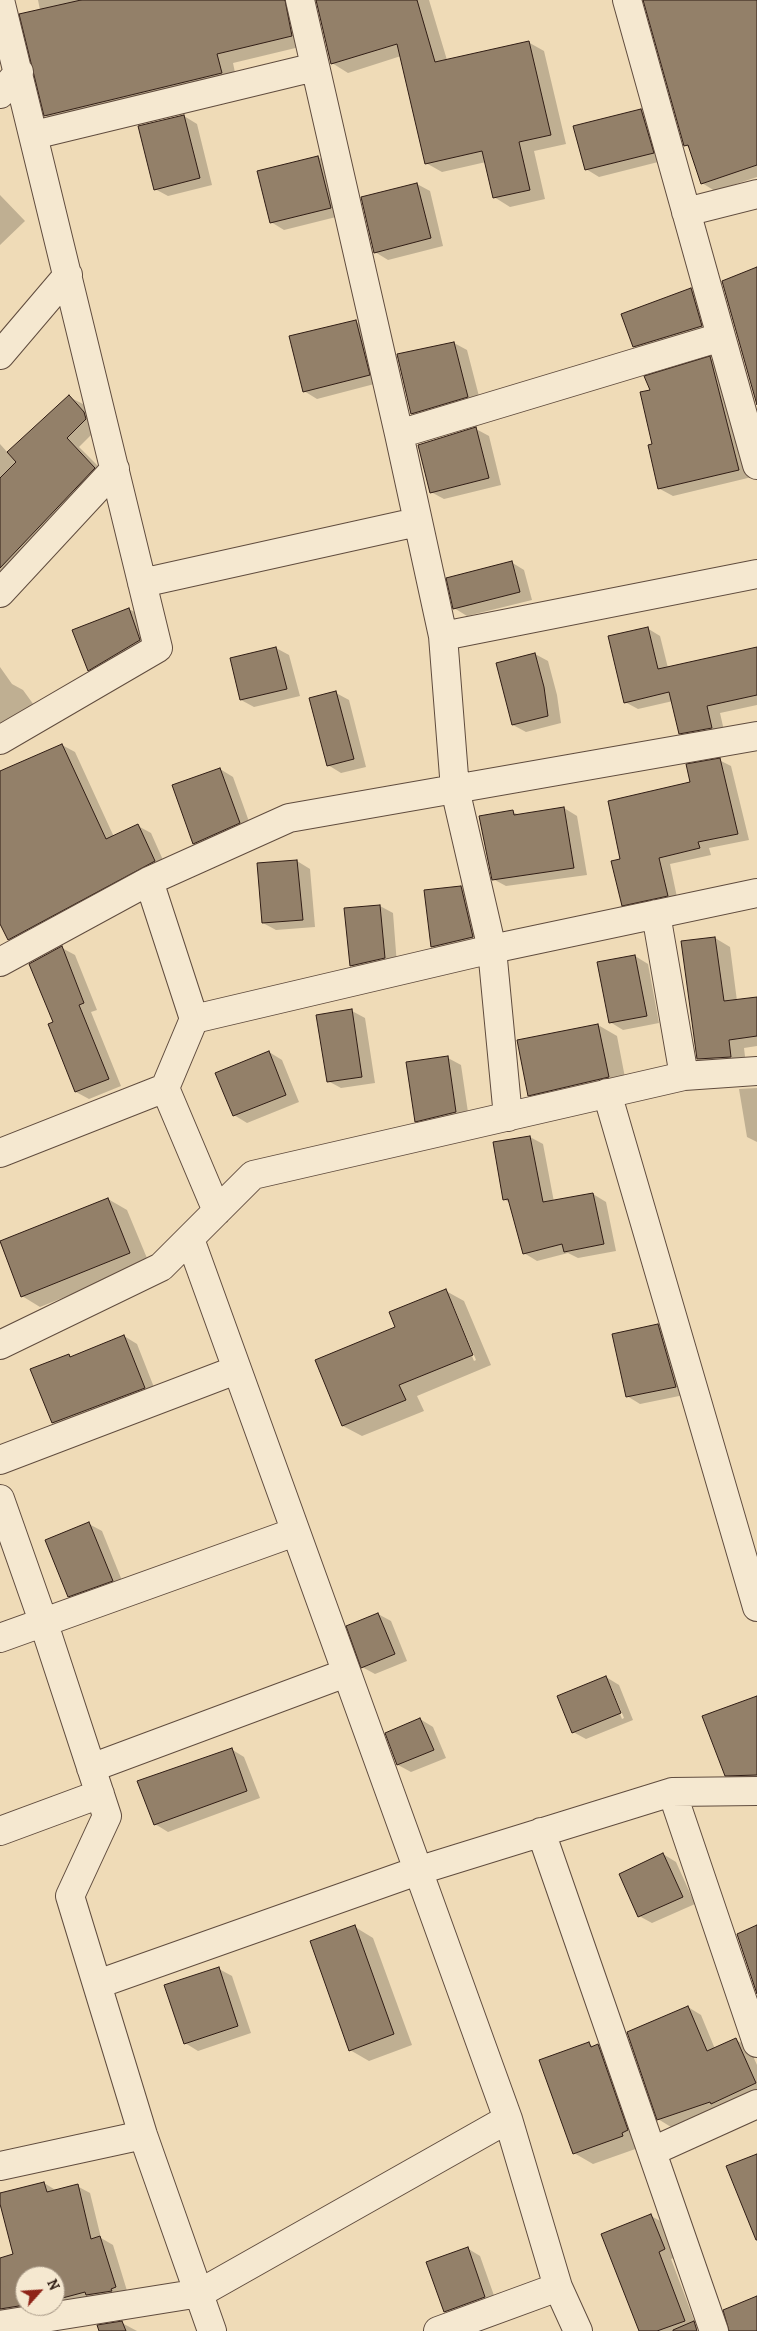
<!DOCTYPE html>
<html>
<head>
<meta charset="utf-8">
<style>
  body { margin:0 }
  #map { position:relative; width:757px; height:2331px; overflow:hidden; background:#efdbb7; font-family:Alegreya,serif }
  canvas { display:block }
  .north { position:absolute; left:15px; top:2266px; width:50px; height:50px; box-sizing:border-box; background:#f5e8d0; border:1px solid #a69785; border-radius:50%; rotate:64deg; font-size:14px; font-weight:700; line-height:20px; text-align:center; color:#301d15 }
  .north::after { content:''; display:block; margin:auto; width:18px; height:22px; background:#8f2418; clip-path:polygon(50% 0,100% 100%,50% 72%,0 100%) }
</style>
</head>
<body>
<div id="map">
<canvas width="757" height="2331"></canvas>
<div class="north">N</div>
</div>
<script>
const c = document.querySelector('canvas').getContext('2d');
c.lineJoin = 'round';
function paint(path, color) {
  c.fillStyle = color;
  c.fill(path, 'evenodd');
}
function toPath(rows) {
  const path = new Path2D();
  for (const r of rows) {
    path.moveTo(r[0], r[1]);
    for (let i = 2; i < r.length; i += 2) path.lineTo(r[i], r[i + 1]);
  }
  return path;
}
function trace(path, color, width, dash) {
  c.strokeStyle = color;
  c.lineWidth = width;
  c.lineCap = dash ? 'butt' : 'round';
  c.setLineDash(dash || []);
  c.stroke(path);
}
paint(toPath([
  [38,0,304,0,308,45,233,63,237,82,62,125,46,116,40,10],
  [317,0,429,0,447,60,528,42,544,51,566,144,534,151,545,199,510,207,494,197,486,162,442,172,426,163,401,56,348,73,332,63],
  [645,0,757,0,757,177,715,191,702,183,690,148,685,145],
  [641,110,654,118,666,160,599,177,586,169],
  [184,116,197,124,212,185,168,196,155,189],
  [318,157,331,164,344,215,284,230,271,222],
  [417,184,430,191,443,246,388,260,375,252],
  [0,195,25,221,0,245],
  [691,289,704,296,714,334,647,354,634,346],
  [355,321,368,329,382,382,317,399,304,391],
  [454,343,467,350,481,404,425,421,412,413],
  [710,358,723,365,752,477,673,496,660,489,653,445,651,391],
  [69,397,83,404,98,421,99,427,79,447,108,476,0,592,0,444,8,453],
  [476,429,489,436,501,485,444,499,431,492],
  [511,562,524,570,532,600,467,616,454,608],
  [129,609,142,616,152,648,102,677,89,670],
  [647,628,660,636,668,668,757,648,757,705,720,713,725,735,693,741,680,733,673,701,638,709,625,702],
  [276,648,289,655,300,696,254,707,241,700],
  [535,654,548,661,557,695,561,723,526,732,513,725],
  [0,667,12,684,23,690,39,712,0,738],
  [336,693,349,700,366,767,341,773,328,765],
  [62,745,75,752,114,837,138,826,151,833,167,869,21,947,9,939,0,921,0,776],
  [719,760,731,766,749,840,709,848,711,855,670,864,678,902,635,911,623,905,622,860,692,783],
  [220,769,233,777,252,830,207,851,194,843],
  [564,808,577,816,587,875,506,886,493,879,513,812,519,815],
  [297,861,310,869,315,927,276,930,263,923],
  [461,887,474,895,486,944,445,954,432,947],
  [380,906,393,913,397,965,364,973,351,966],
  [715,938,730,947,737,1001,757,998,757,1046,744,1048,746,1065,714,1068,698,1059],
  [62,948,75,955,97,1010,91,1012,121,1086,89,1099,76,1092,54,1023],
  [635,956,648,964,659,1023,623,1030,610,1022],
  [352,1011,365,1018,375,1083,341,1088,328,1081],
  [598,1025,617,1036,627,1088,548,1106,530,1095,519,1041],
  [269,1052,282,1060,299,1102,247,1123,234,1115],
  [448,1058,461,1065,469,1119,429,1128,416,1121],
  [757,1088,757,1142,747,1137,739,1089],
  [530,1137,543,1144,554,1202,593,1194,606,1202,616,1251,578,1258,568,1253,537,1261,524,1253,510,1203,504,1199,494,1143],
  [108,1199,127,1210,149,1263,40,1307,22,1296,0,1243],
  [446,1291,464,1301,491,1365,417,1396,424,1411,362,1436,343,1426,316,1360,397,1327],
  [451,1305,453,1305,476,1360,474,1361],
  [658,1325,671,1333,689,1394,640,1404,627,1396],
  [124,1336,137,1344,157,1395,66,1430,53,1423,69,1355,72,1357],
  [89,1524,102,1531,125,1588,82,1604,69,1596],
  [378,1614,391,1621,407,1661,375,1674,362,1667],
  [606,1677,619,1685,633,1720,586,1739,573,1732],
  [609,1687,611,1687,624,1718,622,1719],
  [757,1697,757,1786,745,1786,726,1775],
  [420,1719,433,1727,446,1758,411,1772,398,1765],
  [231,1749,244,1757,260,1798,168,1832,155,1824],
  [663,1854,676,1862,695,1904,652,1923,639,1916],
  [355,1927,373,1938,412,2045,369,2061,350,2050],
  [219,1969,232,1976,251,2033,198,2051,185,2043],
  [688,2007,701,2015,715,2049,736,2040,749,2047,757,2065,757,2096,671,2127,658,2119],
  [589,2044,594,2047,598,2045,617,2056,641,2147,593,2164,574,2153],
  [44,2183,57,2191,77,2186,90,2193,101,2238,113,2245,128,2294,0,2323,0,2259,14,2255,0,2194],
  [25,2276,55,2276,55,2306,25,2306],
  [651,2216,664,2223,677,2257,671,2259,697,2328,688,2331,640,2331],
  [467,2248,480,2256,497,2304,458,2319,445,2311],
  [122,2323,137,2331,100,2331]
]), '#0003');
const building = toPath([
  [81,0,285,0,292,36,217,54,222,73,44,116,19,14,81,0],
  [316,0,417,0,435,62,529,41,551,135,519,142,530,190,493,198,482,151,425,164,397,44,331,64,316,0],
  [643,0,757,0,757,165,701,184,688,145,684,146,643,0],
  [641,109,654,153,585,170,573,126,641,109],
  [184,115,200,178,154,190,138,126,184,115],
  [318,156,331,208,270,223,257,171,318,156],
  [417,183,431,238,374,253,361,197,417,183],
  [757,267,757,405,722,281,757,267],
  [691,288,702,326,633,347,621,314,691,288],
  [356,320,370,375,303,392,289,336,356,320],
  [454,342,468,397,411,414,397,354,454,342],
  [710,356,739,470,658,489,648,445,652,444,640,392,650,390,644,376,710,356],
  [69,395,84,412,86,419,67,438,95,468,0,568,0,478,16,462,7,452,69,395],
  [476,427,489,478,430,493,418,445,476,427],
  [512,561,520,592,453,609,446,578,512,561],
  [129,608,140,640,88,671,72,630,129,608],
  [648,627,658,669,757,647,757,695,707,706,712,728,679,734,669,692,624,703,608,636,648,627],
  [276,647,287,689,240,700,230,658,276,647],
  [535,653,544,687,548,716,512,725,496,663,535,653],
  [336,691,354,759,327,766,309,698,336,691],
  [62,744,106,839,138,824,155,861,8,940,0,924,0,771,62,744],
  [720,758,738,834,698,842,700,848,659,858,668,896,622,906,611,861,620,859,608,801,690,782,686,764,720,758],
  [220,768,240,823,193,844,172,785,220,768],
  [564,807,574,868,492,880,479,816,513,810,514,815,564,807],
  [297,860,303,920,262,923,257,863,297,860],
  [461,886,473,937,431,947,424,890,461,886],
  [380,905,385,958,350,966,344,908,380,905],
  [715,937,724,1001,757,997,757,1036,729,1040,731,1057,697,1059,681,941,715,937],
  [62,946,84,1003,79,1005,109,1079,75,1092,48,1024,53,1022,29,964,62,946],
  [635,955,647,1016,609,1023,597,962,635,955],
  [352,1009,362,1077,327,1082,316,1015,352,1009],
  [598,1024,609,1077,528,1096,517,1040,598,1024],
  [269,1051,286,1095,233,1116,215,1073,269,1051],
  [448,1056,456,1112,415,1122,406,1062,448,1056],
  [530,1136,543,1202,593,1193,604,1244,564,1252,562,1244,523,1254,508,1199,503,1200,493,1142,530,1136],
  [108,1198,130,1253,21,1297,0,1241,108,1198],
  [446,1289,473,1355,399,1385,406,1400,342,1426,315,1360,395,1327,389,1312,446,1289],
  [658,1324,676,1387,626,1397,612,1334,658,1324],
  [124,1335,145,1388,52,1423,30,1369,69,1354,70,1357,124,1335],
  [89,1522,113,1581,68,1597,45,1540,89,1522],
  [378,1613,395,1654,361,1668,346,1626,378,1613],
  [606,1676,621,1713,572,1733,557,1696,606,1676],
  [757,1696,757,1775,725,1776,702,1716,757,1696],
  [420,1718,434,1750,397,1765,385,1733,420,1718],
  [232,1748,247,1791,154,1825,137,1781,232,1748],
  [663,1853,683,1897,638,1917,619,1874,663,1853],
  [355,1925,394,2034,349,2051,310,1941,355,1925],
  [757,1925,757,1994,737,1934,757,1925],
  [219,1967,238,2026,184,2044,164,1985,219,1967],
  [688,2006,707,2051,736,2038,756,2083,711,2104,710,2102,657,2120,627,2032,688,2006],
  [589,2042,591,2047,598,2044,628,2130,622,2133,623,2136,573,2154,539,2060,589,2042],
  [757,2154,757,2240,756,2240,726,2166,757,2154],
  [44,2182,47,2192,78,2184,91,2239,100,2236,116,2287,111,2289,112,2291,86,2295,85,2292,55,2300,55,2276,25,2276,25,2305,0,2309,0,2258,13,2254,0,2204,0,2193,44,2182],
  [651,2214,665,2249,659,2252,685,2321,657,2331,639,2331,601,2234,651,2214],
  [468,2247,485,2297,444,2312,426,2262,468,2247],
  [757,2296,757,2331,729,2331,723,2310,757,2296],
  [122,2321,126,2331,99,2331,97,2325,122,2321],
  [694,2321,697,2331,673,2331,673,2330,694,2321]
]);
paint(building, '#938069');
trace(building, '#301d15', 1);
const street = toPath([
  [300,0,399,434,443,636,455,789,492,949,508,1117],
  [627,0,757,465],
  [0,94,19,72],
  [34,135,315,67],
  [686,212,757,194],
  [0,355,68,275],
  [399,434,721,337],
  [142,583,417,522],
  [0,593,115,469],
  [443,636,757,574],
  [0,740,158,648,0,0],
  [149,881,194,1019,492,949,757,893],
  [656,914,684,1076],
  [0,962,149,881,289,818,757,736],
  [165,1088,217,1211],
  [607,1093,757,1607],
  [0,1153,165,1088,194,1019],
  [190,1239,508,2119,558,2287,578,2331],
  [0,1345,161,1267,253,1175,684,1076,757,1071],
  [0,1460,236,1370],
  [0,1499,43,1621,107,1816,70,1896,143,2135,212,2331],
  [0,1638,295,1532],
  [91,1768,346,1673],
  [672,1792,757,2043],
  [0,1831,100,1794],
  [541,1832,714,2331],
  [98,1984,417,1871,672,1792,757,1791],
  [653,2151,757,2104],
  [0,2166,143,2135],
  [0,2325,200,2293,508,2119],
  [438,2331,558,2287]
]);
trace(street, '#604c3e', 30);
trace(street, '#f5e8d0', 28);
</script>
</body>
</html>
